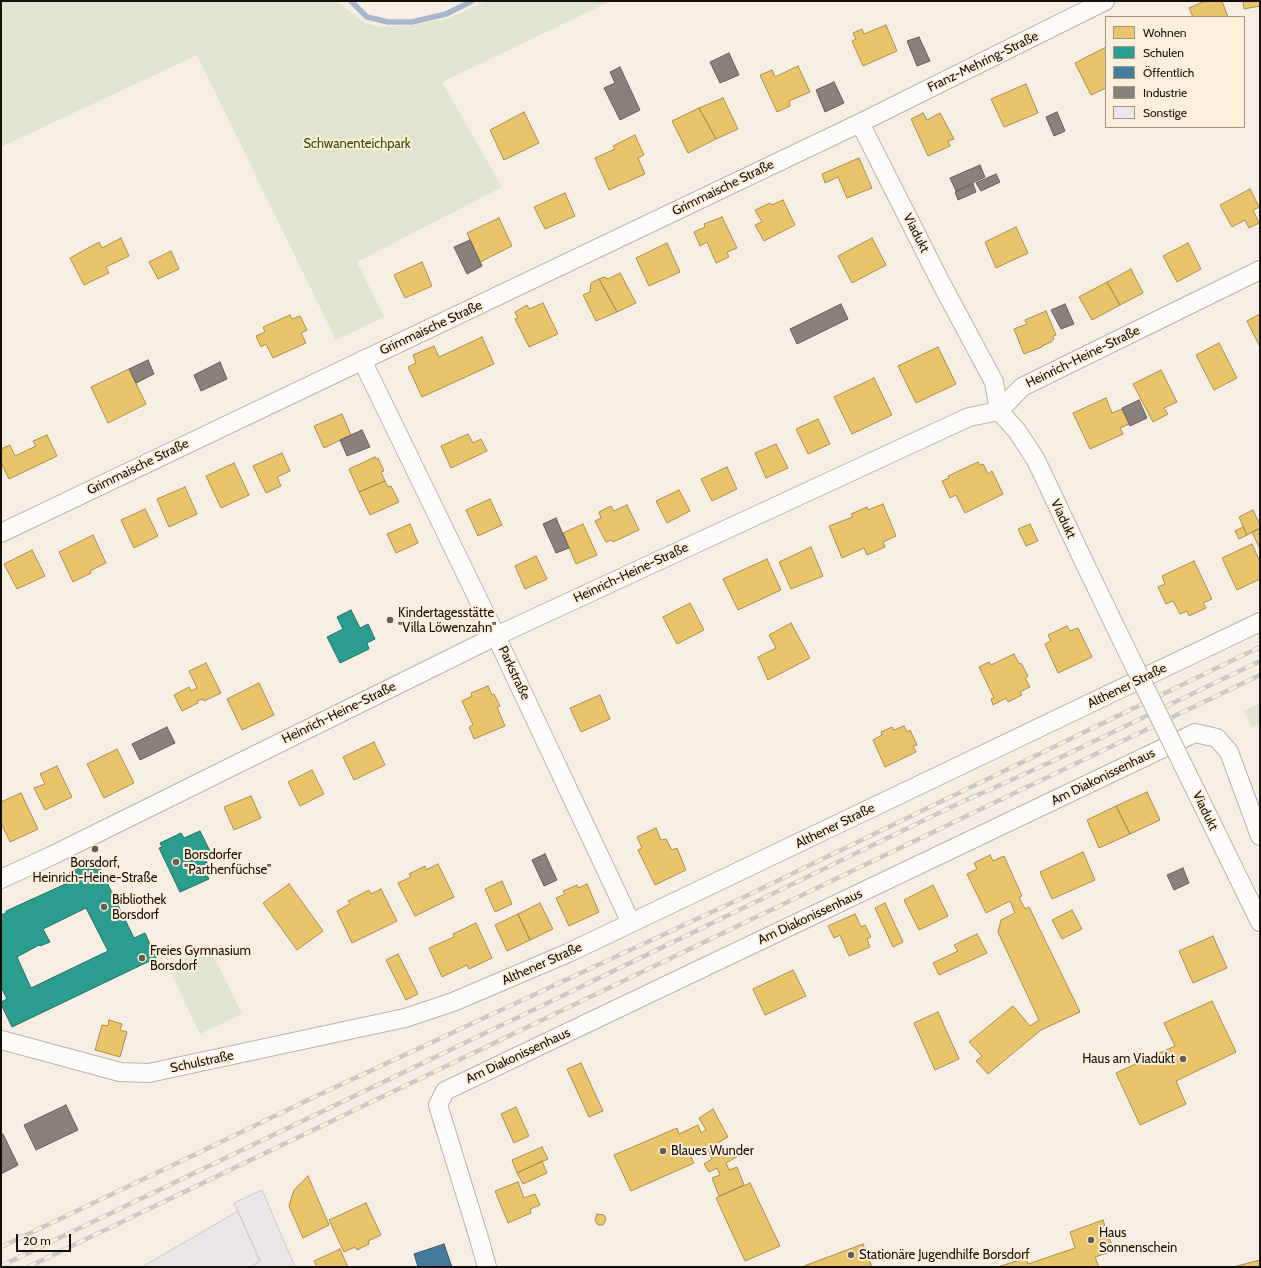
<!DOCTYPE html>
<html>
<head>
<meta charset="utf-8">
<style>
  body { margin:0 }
  #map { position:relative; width:1261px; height:1268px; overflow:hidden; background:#f6eee2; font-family:Cabin,sans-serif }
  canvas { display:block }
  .frame { position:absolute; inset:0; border:2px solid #140f08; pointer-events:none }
  .legend { position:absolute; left:1105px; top:16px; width:140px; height:112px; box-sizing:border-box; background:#feefda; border:1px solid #a09586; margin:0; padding:5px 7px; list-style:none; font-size:12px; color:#140f08 }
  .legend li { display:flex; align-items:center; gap:8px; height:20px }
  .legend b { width:20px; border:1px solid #a09586 }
  .scale { position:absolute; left:16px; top:1234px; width:55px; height:18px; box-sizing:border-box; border:2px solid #140f08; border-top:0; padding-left:5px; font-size:12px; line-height:14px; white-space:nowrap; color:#140f08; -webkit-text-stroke:3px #feefda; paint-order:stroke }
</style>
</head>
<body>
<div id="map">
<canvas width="1261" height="1268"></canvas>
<div class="frame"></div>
<ul class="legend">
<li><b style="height:11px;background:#e9c46a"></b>Wohnen</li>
<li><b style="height:11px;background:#2a9d8f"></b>Schulen</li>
<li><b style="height:11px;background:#457b9d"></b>Öffentlich</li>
<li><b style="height:11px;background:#8a817c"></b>Industrie</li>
<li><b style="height:11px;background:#eae6e9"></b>Sonstige</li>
</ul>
<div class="scale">20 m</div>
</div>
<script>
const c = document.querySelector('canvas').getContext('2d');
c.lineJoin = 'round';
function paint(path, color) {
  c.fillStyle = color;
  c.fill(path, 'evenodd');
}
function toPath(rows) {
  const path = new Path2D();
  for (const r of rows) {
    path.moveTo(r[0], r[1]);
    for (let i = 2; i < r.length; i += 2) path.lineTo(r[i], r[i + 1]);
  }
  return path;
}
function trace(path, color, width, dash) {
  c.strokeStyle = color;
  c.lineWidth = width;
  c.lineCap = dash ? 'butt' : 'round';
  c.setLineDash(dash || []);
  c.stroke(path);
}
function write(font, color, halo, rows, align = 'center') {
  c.font = font + ' Cabin,sans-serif';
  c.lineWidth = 4;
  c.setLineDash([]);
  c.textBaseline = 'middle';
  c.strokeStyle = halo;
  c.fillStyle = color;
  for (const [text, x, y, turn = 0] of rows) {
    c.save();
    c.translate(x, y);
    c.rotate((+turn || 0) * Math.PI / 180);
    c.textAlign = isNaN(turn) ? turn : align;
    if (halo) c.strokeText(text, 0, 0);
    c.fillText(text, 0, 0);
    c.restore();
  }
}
paint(toPath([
  [1,1,336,1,365,23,382,27,414,25,449,18,486,1,611,1,442,82,502,187,357,262,384,317,336,340,197,55,1,147],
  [1260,703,1260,723,1252,727,1244,711],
  [209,946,242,1014,200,1034,168,966]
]), '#dfe5cf');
const homes = toPath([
  [1205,1,1222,1,1228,17,1193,17,1189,8,1205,1],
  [1243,1,1260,1,1260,6,1244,9,1243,1],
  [886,25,897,51,863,66,852,41,856,39,853,33,862,29,864,34,886,25],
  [1106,47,1106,88,1091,95,1075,63,1106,47],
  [798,66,810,92,789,101,790,106,777,112,760,75,772,70,775,77,798,66],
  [1026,84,1038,113,1004,127,991,99,1026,84],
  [723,98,738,129,716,139,699,108,723,98],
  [699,108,716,139,688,153,672,121,699,108],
  [524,112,539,143,504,160,490,130,524,112],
  [923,113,927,120,940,113,954,139,948,141,950,146,928,156,911,119,923,113],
  [635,135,644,155,638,158,645,174,609,190,595,158,615,149,613,146,635,135],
  [859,158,872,188,847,198,838,177,825,183,822,174,859,158],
  [1250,189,1259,207,1253,210,1259,223,1249,228,1245,220,1232,227,1220,205,1250,189],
  [565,193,575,216,545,229,534,207,565,193],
  [783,200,795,225,764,241,755,225,762,222,755,210,770,203,772,205,783,200],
  [722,217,737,248,727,252,729,257,716,263,707,242,700,246,694,232,705,227,704,224,722,217],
  [499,218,512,246,480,262,467,233,499,218],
  [1016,227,1028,253,996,268,985,242,1016,227],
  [121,238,129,256,106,267,109,273,84,285,70,258,99,242,102,248,121,238],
  [872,238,886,265,852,283,838,256,872,238],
  [667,243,680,272,649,286,636,258,667,243],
  [1188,243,1201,269,1177,282,1163,256,1188,243],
  [171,251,179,269,158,279,149,262,171,251],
  [422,262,432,286,405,298,394,275,422,262],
  [1131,269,1143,293,1120,305,1107,282,1131,269],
  [620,273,636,303,617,312,599,279,604,277,608,279,620,273],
  [599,279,617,312,596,321,583,295,590,292,591,283,599,279],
  [1107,282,1120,305,1092,320,1079,297,1107,282],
  [543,303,558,334,529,347,515,319,518,318,515,312,527,305,529,309,543,303],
  [1046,311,1056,335,1053,336,1054,339,1051,342,1042,346,1042,347,1024,354,1014,329,1027,324,1025,320,1046,311],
  [1260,314,1260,344,1259,345,1247,321,1260,314],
  [290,315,292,319,300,316,307,330,301,333,306,343,273,358,266,344,261,347,256,336,265,332,263,327,290,315],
  [482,337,494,364,422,397,408,367,416,363,413,355,434,346,439,357,482,337],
  [1219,343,1237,378,1214,390,1196,355,1219,343],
  [938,347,956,384,916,403,898,366,938,347],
  [129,369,146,404,108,423,91,387,129,369],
  [1161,370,1177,402,1164,408,1168,414,1153,422,1133,384,1161,370],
  [874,378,892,415,852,434,834,397,874,378],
  [1106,398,1112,413,1122,409,1129,424,1120,428,1123,434,1090,449,1073,413,1106,398],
  [342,414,351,435,324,448,314,426,342,414],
  [818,419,830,444,808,454,796,429,818,419],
  [468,434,473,443,481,439,487,451,451,468,441,446,468,434],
  [47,435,57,456,9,479,1,463,1,449,10,445,15,456,36,446,33,441,47,435],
  [776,444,788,468,766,478,755,453,776,444],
  [282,453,290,471,277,477,281,486,266,493,253,466,282,453],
  [375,457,376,459,378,458,384,471,381,472,385,481,359,492,349,469,375,457],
  [978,462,980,465,983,464,988,474,992,471,1003,494,965,513,956,495,950,498,942,481,949,478,948,476,978,462],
  [234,463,249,495,221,508,206,476,234,463],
  [727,467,737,489,712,501,701,479,727,467],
  [385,481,388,487,391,486,399,502,370,515,359,492,385,481],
  [185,487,197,514,169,527,157,499,185,487],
  [679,490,690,511,667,523,656,501,679,490],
  [490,499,502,525,478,536,466,510,490,499],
  [883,504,896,536,883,542,885,547,867,555,864,548,842,558,829,526,853,517,851,514,867,507,868,510,883,504],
  [627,505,639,530,613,542,611,540,606,542,595,521,601,518,599,512,611,506,614,511,627,505],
  [145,509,158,536,134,548,121,520,145,509],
  [1253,510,1260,525,1260,528,1247,535,1239,517,1253,510],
  [410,524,418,543,396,553,387,534,410,524],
  [583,524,597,555,576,564,563,533,583,524],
  [1030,524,1038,541,1026,546,1018,529,1030,524],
  [1243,527,1247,535,1239,539,1235,531,1243,527],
  [1260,528,1260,549,1252,532,1260,528],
  [93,535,106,563,90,571,91,573,73,582,59,552,93,535],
  [1252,544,1260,562,1260,579,1237,590,1222,558,1252,544],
  [811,547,823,576,791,589,779,562,811,547],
  [32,550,45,576,17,589,4,564,32,550],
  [536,556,547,579,525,589,515,566,536,556],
  [767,559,781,590,738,610,723,579,767,559],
  [1194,561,1212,599,1203,603,1206,608,1189,616,1187,611,1180,614,1173,601,1166,604,1158,587,1165,584,1162,576,1194,561],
  [690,603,704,630,677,644,663,617,690,603],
  [791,623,810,658,768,680,758,657,776,648,769,635,791,623],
  [1067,626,1070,631,1078,628,1092,657,1058,673,1045,644,1051,641,1048,635,1067,626],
  [1014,654,1019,664,1021,663,1028,676,1025,678,1030,687,1020,692,1022,695,1008,702,1006,698,993,705,991,699,994,698,979,667,989,662,991,665,1014,654],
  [206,663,221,693,204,701,203,699,197,701,198,703,182,711,174,695,189,687,191,691,197,688,189,671,206,663],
  [259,683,274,715,242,730,227,699,259,683],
  [488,686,492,695,494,694,500,706,497,707,505,726,474,739,469,727,473,725,462,701,472,696,471,693,488,686],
  [600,695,610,719,581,732,570,708,600,695],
  [904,726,907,732,910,730,917,745,913,746,916,752,885,767,873,740,882,735,881,732,892,727,894,730,904,726],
  [374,742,385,765,354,780,343,757,374,742],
  [117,749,134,783,104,798,87,764,117,749],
  [57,766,72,797,45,810,34,788,45,784,40,774,57,766],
  [312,770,324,794,300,806,288,782,312,770],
  [1147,792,1160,820,1130,834,1116,806,1147,792],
  [21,793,38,829,10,842,1,823,1,802,21,793],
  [251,796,261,818,234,830,224,807,251,796],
  [1116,806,1130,834,1099,848,1087,820,1116,806],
  [656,828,661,840,666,839,672,850,677,848,686,870,655,885,638,850,642,848,637,837,656,828],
  [1083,852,1095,880,1052,899,1040,872,1083,852],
  [990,855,993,861,1004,856,1022,896,1019,897,1025,909,1029,907,1080,1012,1041,1030,988,1074,976,1061,982,1056,969,1042,1013,1006,1030,1026,1039,1020,998,932,1001,920,1015,913,1010,901,986,913,967,874,977,869,974,863,990,855],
  [438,864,454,897,415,916,398,883,411,877,409,874,425,866,426,870,438,864],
  [502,881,512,904,495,912,485,889,502,881],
  [289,884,323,931,297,950,263,903,289,884],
  [587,884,599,912,569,926,556,898,565,894,563,891,577,885,578,888,587,884],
  [933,885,948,916,919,930,904,900,933,885],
  [381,889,397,921,352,943,337,911,350,904,348,901,369,890,371,894,381,889],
  [540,903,553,929,530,940,518,914,540,903],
  [885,903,903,942,893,947,875,908,885,903],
  [1072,910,1082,929,1062,939,1052,920,1072,910],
  [518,914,530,940,507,951,495,925,518,914],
  [855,914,861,927,865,925,871,937,867,939,870,947,849,956,840,935,834,938,828,926,855,914],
  [476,923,492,958,469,969,467,965,442,977,429,948,454,937,453,934,476,923],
  [977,934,987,953,939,975,933,963,958,951,954,945,977,934],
  [1213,936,1227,968,1193,983,1179,951,1213,936],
  [398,954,418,994,406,1000,386,960,398,954],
  [793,970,806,996,765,1015,753,989,793,970],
  [1212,1001,1236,1052,1176,1081,1186,1104,1140,1125,1116,1073,1175,1046,1164,1023,1212,1001],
  [938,1012,959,1059,935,1070,914,1023,938,1012],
  [109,1020,122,1024,120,1030,127,1032,120,1057,95,1050,102,1025,108,1026,109,1020],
  [581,1063,603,1111,589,1117,567,1069,581,1063],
  [516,1107,529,1136,514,1143,501,1114,516,1107],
  [713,1109,728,1137,716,1144,722,1153,732,1148,738,1156,726,1163,729,1170,737,1167,744,1185,719,1196,712,1178,720,1175,717,1168,709,1172,704,1164,712,1159,708,1150,691,1157,694,1163,631,1191,614,1155,677,1128,679,1134,698,1125,701,1133,706,1130,699,1118,713,1109],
  [542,1147,548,1159,517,1173,512,1160,542,1147],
  [542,1161,547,1173,523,1184,517,1173,542,1161],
  [308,1176,329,1225,303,1238,289,1206,294,1190,308,1176],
  [518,1182,524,1198,535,1194,540,1205,530,1209,531,1213,508,1223,495,1191,518,1182],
  [750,1183,780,1246,745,1261,716,1198,750,1183],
  [366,1203,381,1235,368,1241,369,1244,357,1250,355,1247,344,1252,329,1220,366,1203],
  [597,1214,604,1215,606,1219,603,1225,598,1225,595,1220,597,1214],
  [1103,1220,1114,1251,1095,1257,1099,1267,998,1267,1026,1258,1028,1264,1075,1248,1070,1232,1103,1220],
  [863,1244,872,1267,804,1267,804,1266,863,1244],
  [340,1249,348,1267,317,1267,314,1261,340,1249],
  [1260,1260,1260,1267,1233,1267,1260,1260]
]);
paint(homes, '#e9c46a');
trace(homes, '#a98e4d', 1);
const schools = toPath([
  [351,610,360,628,368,624,375,639,367,643,369,649,340,663,327,637,343,629,337,617,351,610],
  [200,831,211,853,204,856,212,875,207,875,209,879,180,892,159,848,162,847,160,843,181,833,184,838,200,831],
  [96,860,134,938,145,933,156,958,12,1027,1,1004,1,1002,7,999,1,987,1,915,6,913,6,911,72,881,69,873,96,860],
  [86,908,108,951,31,988,17,957,39,945,40,946,50,942,43,929,86,908]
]);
paint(schools, '#2a9d8f');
trace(schools, '#237266', 1);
const public = toPath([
  [444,1244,452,1267,418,1267,414,1254,444,1244]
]);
paint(public, '#457b9d');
trace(public, '#365b70', 1);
const industry = toPath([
  [919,37,930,61,917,66,907,41,919,37],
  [729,53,739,75,720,83,710,62,729,53],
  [620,67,640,110,620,120,604,88,615,83,610,72,620,67],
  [834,82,844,103,825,112,816,90,834,82],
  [1057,112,1065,131,1054,136,1046,117,1057,112],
  [980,165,985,177,956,191,950,178,980,165],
  [996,174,1000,182,981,191,976,183,996,174],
  [973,184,976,192,958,200,955,192,973,184],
  [470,240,482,266,467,274,454,247,470,240],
  [841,304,848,319,797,344,790,329,841,304],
  [1065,304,1074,324,1061,329,1051,310,1065,304],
  [148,360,154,374,136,383,129,369,148,360],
  [220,362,227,379,201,391,194,375,220,362],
  [1139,400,1147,418,1130,426,1122,408,1139,400],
  [362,430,370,447,347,456,340,440,362,430],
  [556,518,569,548,556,553,543,524,556,518],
  [167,727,175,743,140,760,132,744,167,727],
  [545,854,557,880,544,886,532,860,545,854],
  [1183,868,1189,883,1174,890,1167,875,1183,868],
  [66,1105,78,1130,36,1150,24,1125,66,1105],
  [1,1134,3,1134,18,1165,1,1174,1,1134]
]);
paint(industry, '#8a817c');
trace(industry, '#675f59', 1);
trace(toPath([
  [351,1,367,17,388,22,412,22,446,14,472,1]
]), '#a9b5d0', 5.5);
const building = toPath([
  [262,1190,295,1267,252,1267,252,1266,260,1261,234,1203,262,1190],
  [238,1211,260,1261,250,1267,142,1267,238,1211]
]);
paint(building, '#eae6e9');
trace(building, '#cdc9c9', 1);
const minor = toPath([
  [860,123,941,283,994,382,999,411,1017,431,1036,460,1085,564,1130,657],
  [362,360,496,636,631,923],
  [1,533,860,123,1105,1],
  [1183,765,1260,922],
  [1,879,51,856,496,636,969,417,999,411,1022,387,1260,270],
  [1,1040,120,1072,149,1073,377,1024,405,1018,453,1002,568,953,631,923,1260,622],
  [487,1267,478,1235,438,1105,445,1091,1195,733,1217,738,1229,752,1260,836]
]);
trace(minor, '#b8b2a9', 20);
trace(minor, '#fefcfb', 18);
const rail = toPath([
  [969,799,1051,762,1260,661],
  [1,1247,194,1155,312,1098,742,898,1260,647],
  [1,1266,531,1011,974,796],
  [28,1267,1260,675]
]);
trace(rail, '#cbc9c5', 4.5);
trace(rail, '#feefda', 3, [9]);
const minorBridge = toPath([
  [1130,657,1183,765]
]);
trace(minorBridge, '#b8b2a9', 20, []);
trace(minorBridge, '#fefcfb', 18);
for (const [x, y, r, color] of [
  [390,620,4,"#635d54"],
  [95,849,4,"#635d54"],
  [176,862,4,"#635d54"],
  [104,907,4,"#635d54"],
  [142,958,4,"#635d54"],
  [1183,1059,4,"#635d54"],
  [663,1151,4,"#635d54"],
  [1091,1240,4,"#635d54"],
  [851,1255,4,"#635d54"]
]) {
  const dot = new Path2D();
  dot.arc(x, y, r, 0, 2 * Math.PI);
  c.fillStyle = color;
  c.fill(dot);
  trace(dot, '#feefda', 1.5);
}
write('13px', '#140f08', '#feefda', [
  ["Franz-Mehring-Straße",983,62,-26],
  ["Grimmaische Straße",723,188,-26],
  ["Viadukt",916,233,63],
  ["Grimmaische Straße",431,328,-25],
  ["Heinrich-Heine-Straße",1083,357,-26],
  ["Grimmaische Straße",138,467,-26],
  ["Viadukt",1063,519,65],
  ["Heinrich-Heine-Straße",631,573,-25],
  ["Parkstraße",514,673,65],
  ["Althener Straße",1127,686,-26],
  ["Heinrich-Heine-Straße",339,713,-26],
  ["Am Diakonissenhaus",1103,777,-26],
  ["Viadukt",1205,811,64],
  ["Althener Straße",835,826,-26],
  ["Am Diakonissenhaus",810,917,-25],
  ["Althener Straße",542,964,-24],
  ["Am Diakonissenhaus",518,1056,-25],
  ["Schulstraße",202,1062,-12]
]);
write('13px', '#2d4b0a', '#feefda', [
  ["Schwanenteichpark",357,144]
]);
write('13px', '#140f08', '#feefda', [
  ["Kindertagesstätte",398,613],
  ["\"Villa Löwenzahn\"",398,628],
  ["Borsdorfer",184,855],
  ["\"Parthenfüchse\"",184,870],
  ["Borsdorf,",95,863,"center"],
  ["Heinrich-Heine-Straße",95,878,"center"],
  ["Bibliothek",112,900],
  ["Borsdorf",112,915],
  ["Freies Gymnasium",150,951],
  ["Borsdorf",150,966],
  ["Haus am Viadukt",1175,1059,"right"],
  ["Blaues Wunder",671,1151],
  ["Haus",1099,1233],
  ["Sonnenschein",1099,1248],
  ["Stationäre Jugendhilfe Borsdorf",859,1255]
], 'left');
</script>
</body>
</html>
